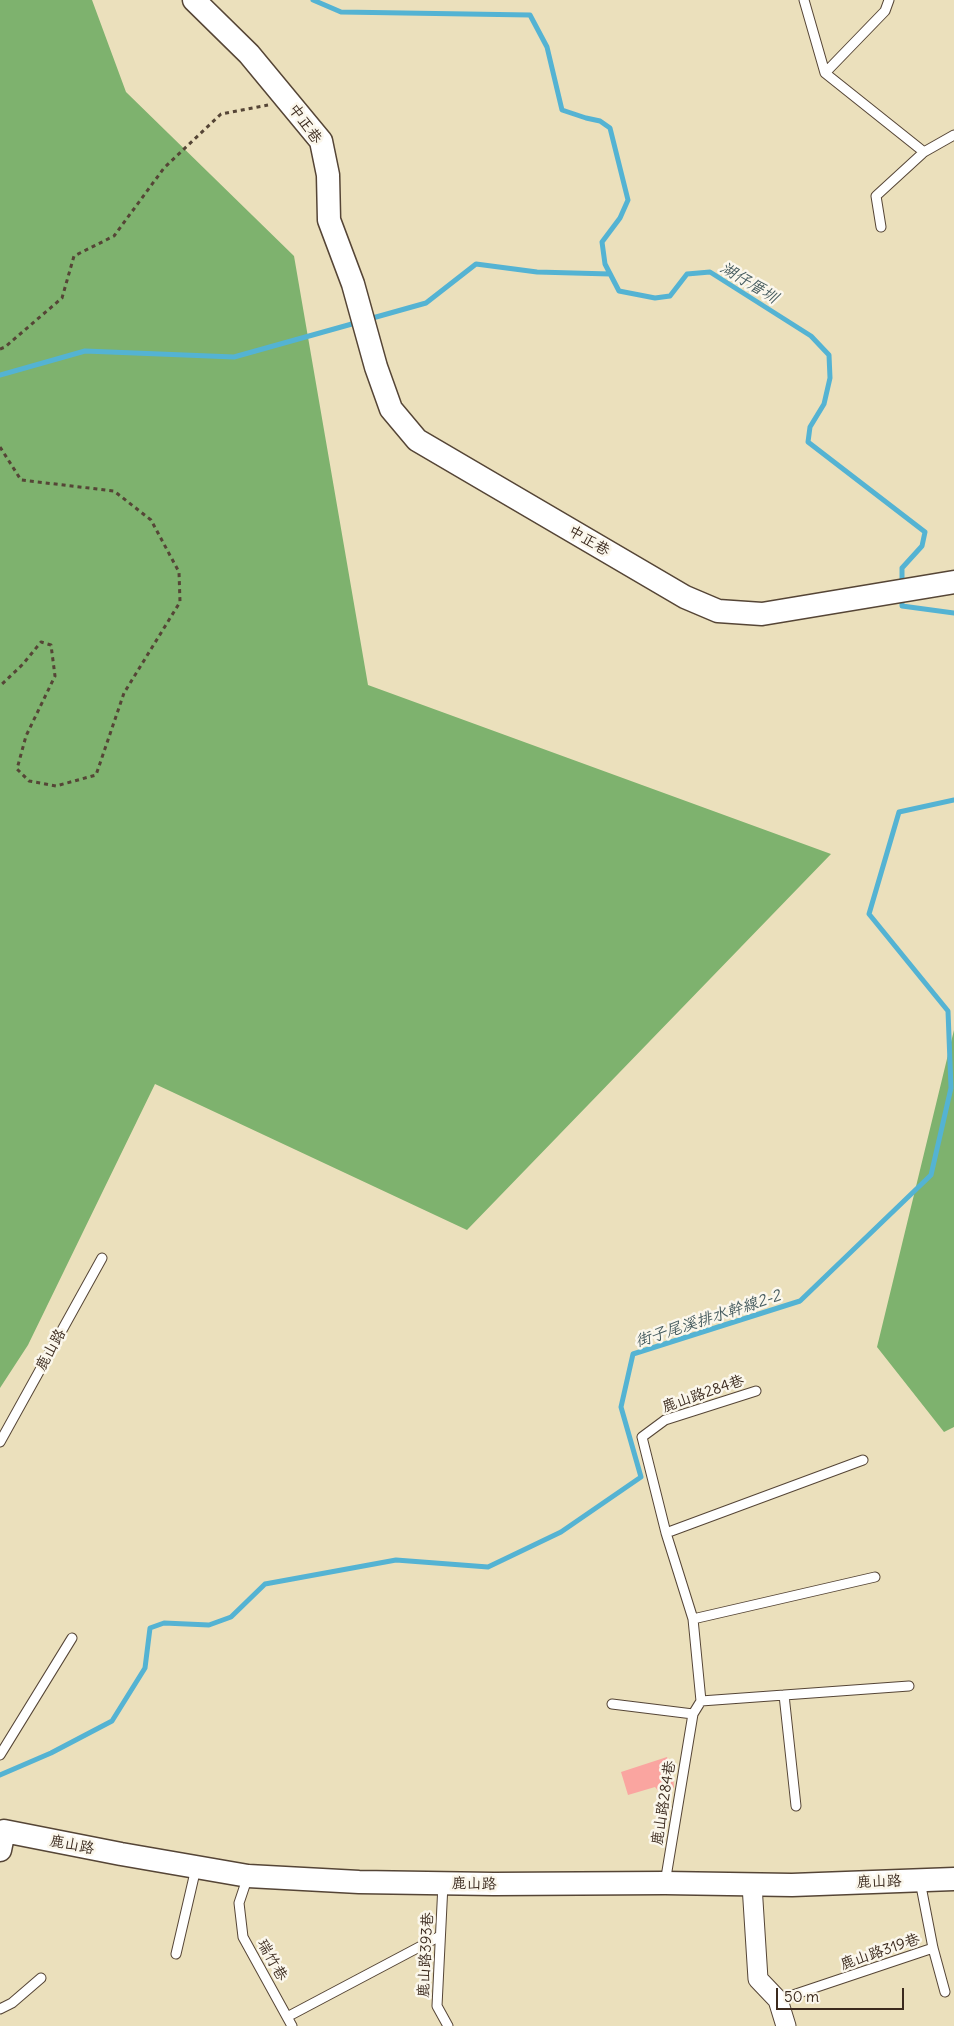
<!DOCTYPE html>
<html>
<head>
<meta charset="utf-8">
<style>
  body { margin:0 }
  #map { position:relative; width:954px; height:2026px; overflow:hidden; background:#ebe0bc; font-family:Delius,sans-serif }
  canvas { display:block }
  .scale { position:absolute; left:776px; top:1988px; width:128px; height:22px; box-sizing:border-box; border:2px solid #3b2a1e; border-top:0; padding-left:6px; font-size:15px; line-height:18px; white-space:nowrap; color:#3b2a1e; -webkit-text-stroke:4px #fbf7ec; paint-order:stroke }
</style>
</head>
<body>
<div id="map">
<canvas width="954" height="2026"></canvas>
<div class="scale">50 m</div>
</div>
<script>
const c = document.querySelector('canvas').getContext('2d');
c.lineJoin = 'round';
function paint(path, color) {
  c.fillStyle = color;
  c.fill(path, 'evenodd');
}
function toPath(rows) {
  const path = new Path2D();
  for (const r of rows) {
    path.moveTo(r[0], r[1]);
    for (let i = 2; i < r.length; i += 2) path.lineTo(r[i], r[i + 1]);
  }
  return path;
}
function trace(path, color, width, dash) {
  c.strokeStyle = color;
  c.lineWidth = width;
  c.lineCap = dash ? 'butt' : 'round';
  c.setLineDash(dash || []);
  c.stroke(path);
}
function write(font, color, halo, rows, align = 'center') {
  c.font = font + ' Delius,"LXGW WenKai TC",sans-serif';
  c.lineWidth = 5;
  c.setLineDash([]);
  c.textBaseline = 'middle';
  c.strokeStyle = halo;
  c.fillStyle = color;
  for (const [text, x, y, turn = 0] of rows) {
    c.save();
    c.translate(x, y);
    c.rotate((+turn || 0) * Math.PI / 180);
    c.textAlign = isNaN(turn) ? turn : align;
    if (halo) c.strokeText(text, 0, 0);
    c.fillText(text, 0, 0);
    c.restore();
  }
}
paint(toPath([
  [0,0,92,0,126,92,294,256,368,685,831,854,467,1230,155,1084,28,1345,0,1388],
  [954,1030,954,1427,944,1432,877,1347]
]), '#7eb26e');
trace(toPath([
  [313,0,341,12,530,15,547,47,562,110,586,118,600,121,610,128,628,200,620,218,602,242,605,264,619,291,655,298,670,296,687,274,710,272,811,336,829,355,830,378,824,404,810,427,808,442,925,532,922,546,902,568,902,585],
  [369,319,426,303,476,264,537,272,610,274],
  [0,375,85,351,234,357,359,322],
  [902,596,902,606,954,613],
  [0,1775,51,1753,112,1721,145,1668,150,1628,164,1623,209,1625,231,1617,265,1584,396,1560,488,1567,561,1532,641,1477,621,1407,633,1354,800,1301,931,1175,951,1088,948,1011,869,914,899,812,954,800]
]), '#54b3d3', 5);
paint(toPath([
  [667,1757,673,1776,674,1787,669,1793,661,1794,655,1787,628,1795,621,1772]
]), '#faa5a0');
const service = toPath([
  [804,0,825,73,924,152],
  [825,73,885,11,889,0],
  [881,227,876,196,924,152,954,135],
  [0,1442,102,1258],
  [666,1533,863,1460],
  [693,1619,875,1577],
  [784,1695,796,1806],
  [701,1701,909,1686],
  [612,1704,693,1714],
  [0,1755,72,1638],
  [248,1876,239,1903,243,1937,292,2026],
  [920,1881,933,1948,945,1992],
  [665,1883,693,1714,701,1701,693,1619,666,1533,642,1437,665,1420,756,1391],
  [443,1884,437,2006,448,2026],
  [176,1954,196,1868],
  [778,2000,933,1948],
  [0,2009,12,2003,41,1978],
  [287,2017,440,1936]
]);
const minor = toPath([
  [752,1885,758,1979,778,2000,786,2026]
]);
const tertiary = toPath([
  [194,0,249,54,321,141,328,175,329,220,353,284,376,367,391,409,417,440,685,597,718,611,762,614,954,582],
  [0,1850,4,1831,121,1854,248,1876,359,1882,494,1884,665,1883,792,1885,954,1879]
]);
trace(service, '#554536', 11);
trace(minor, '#554536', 21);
trace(tertiary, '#554536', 25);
trace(toPath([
  [0,349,5,347,62,298,74,256,114,236,164,168,221,114,268,105],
  [0,447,21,480,114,491,151,520,179,572,180,602,124,693,96,775,56,786,29,781,17,769,26,736,55,676,51,645,41,642,23,664,0,686]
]), '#554536', 3, [4, 4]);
trace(service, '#fff', 9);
trace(minor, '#fff', 19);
trace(tertiary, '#fff', 22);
write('15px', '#3b2a1e', '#fbf7ec', [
  ["中正巷",305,124,54],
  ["中正巷",589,541,30],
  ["鹿山路",51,1350,-61],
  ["鹿山路284巷",703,1394,-19],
  ["鹿山路284巷",664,1803,-81],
  ["鹿山路",72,1845,11],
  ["鹿山路",879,1882,-2],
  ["鹿山路",474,1884,1],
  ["鹿山路319巷",880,1952,-19],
  ["鹿山路393巷",426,1955,-87],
  ["瑞竹巷",272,1960,61]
]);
write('italic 16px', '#445a5d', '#fbf7ec', [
  ["湖仔厝圳",749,283,31],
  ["街子尾溪排水幹線2-2",708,1319,-18]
]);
</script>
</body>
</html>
